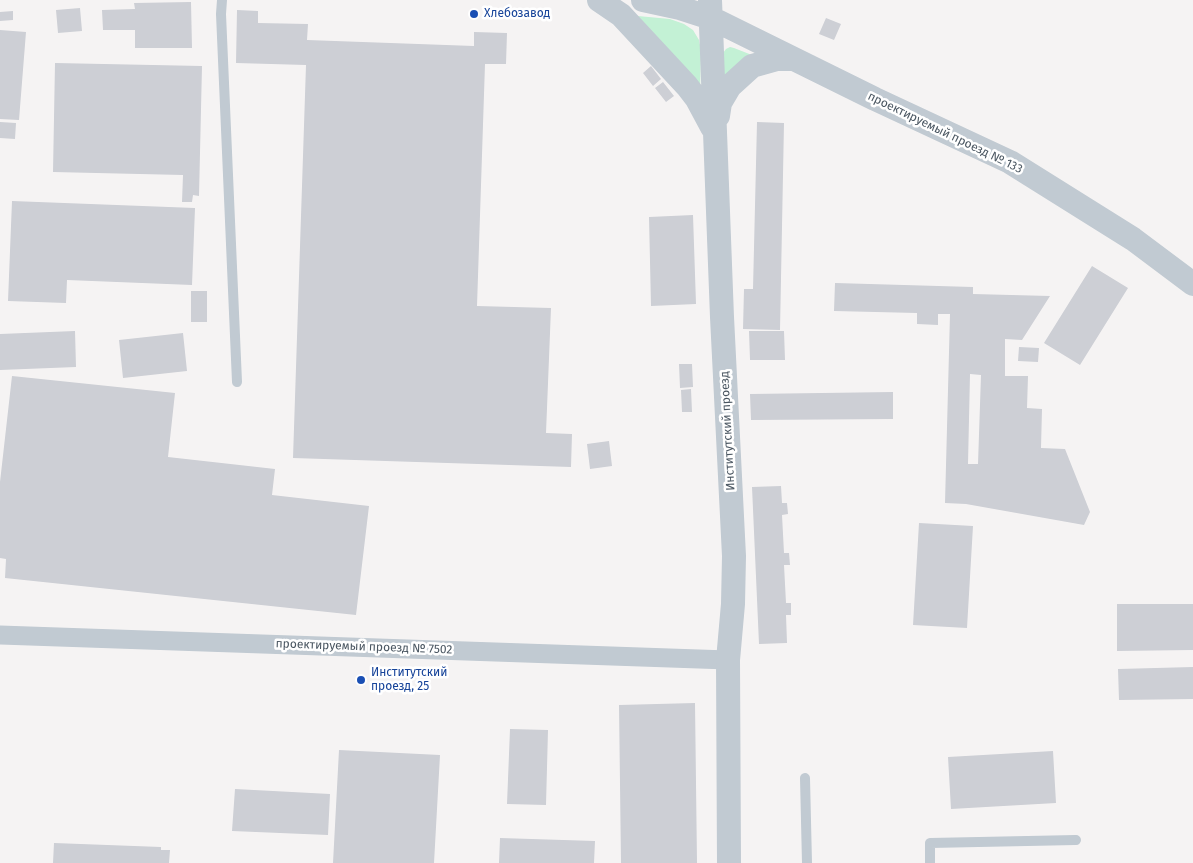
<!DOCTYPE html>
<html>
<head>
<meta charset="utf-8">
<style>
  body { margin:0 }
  canvas { display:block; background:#f5f3f3 }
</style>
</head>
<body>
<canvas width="1193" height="863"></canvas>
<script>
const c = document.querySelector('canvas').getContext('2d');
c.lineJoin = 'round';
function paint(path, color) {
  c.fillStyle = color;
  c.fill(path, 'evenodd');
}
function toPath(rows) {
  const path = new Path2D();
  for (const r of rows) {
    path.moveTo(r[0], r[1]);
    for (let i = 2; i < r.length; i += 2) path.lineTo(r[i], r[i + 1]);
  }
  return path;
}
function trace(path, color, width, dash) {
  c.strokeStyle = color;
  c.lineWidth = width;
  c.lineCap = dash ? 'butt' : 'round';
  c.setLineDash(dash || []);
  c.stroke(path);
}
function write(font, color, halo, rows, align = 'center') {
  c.font = font + ' "Fira Sans",sans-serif';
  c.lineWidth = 5;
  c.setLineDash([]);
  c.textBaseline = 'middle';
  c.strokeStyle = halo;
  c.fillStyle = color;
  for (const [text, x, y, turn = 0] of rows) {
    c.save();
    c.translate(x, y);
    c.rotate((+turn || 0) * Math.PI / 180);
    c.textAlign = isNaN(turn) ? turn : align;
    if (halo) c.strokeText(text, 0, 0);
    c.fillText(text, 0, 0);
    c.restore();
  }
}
paint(toPath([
  [638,16,670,19,684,24,693,30,699,40,701,50,700,91],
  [730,47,734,48,757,57,722,82,723,53,726,49]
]), '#c3f1d5');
paint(toPath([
  [191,2,192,48,135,48,135,30,103,30,102,10,135,9,134,3],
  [80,8,82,31,58,33,56,10],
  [237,10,258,11,258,23,308,24,307,40,474,46,474,32,507,33,506,64,485,64,477,306,551,308,546,433,572,434,571,467,293,458,306,65,236,63],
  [13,11,13,20,0,21,0,12],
  [826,18,841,24,834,40,819,34],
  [0,30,26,32,19,120,0,119],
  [55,63,202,66,199,196,193,195,192,202,182,202,183,175,53,172],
  [651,66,661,79,653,86,643,73],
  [663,82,674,96,666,102,655,88],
  [0,122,16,123,15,139,0,138],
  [757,122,784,123,780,330,743,329,744,289,753,289],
  [12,201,195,208,192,285,67,280,66,303,8,301],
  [693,215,696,304,651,306,649,217],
  [1092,266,1128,288,1080,365,1044,343],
  [835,283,973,287,973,294,1050,296,1022,340,1005,339,1005,376,1028,376,1027,408,1042,409,1041,448,1065,449,1090,512,1084,525,966,504,945,503,950,314,938,314,938,325,917,324,917,313,834,311],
  [970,374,981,375,978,464,968,464],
  [191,291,207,291,207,322,191,322],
  [75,331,76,367,0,370,0,334],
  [749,331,784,331,785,360,750,360],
  [183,333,187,371,123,378,119,340],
  [1019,347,1039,348,1038,362,1018,361],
  [679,364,692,364,693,387,680,388],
  [12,376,175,393,168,457,275,469,272,495,369,506,356,615,5,578,6,559,0,558,0,482],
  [691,389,692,412,682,412,681,390],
  [893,392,893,419,751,420,750,394],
  [609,441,612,466,590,469,587,444],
  [781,486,782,503,787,503,788,514,782,515,784,553,789,553,790,565,784,565,786,603,791,603,791,615,786,615,787,643,759,644,752,487],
  [919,523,973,526,967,628,913,625],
  [1117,604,1193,604,1193,650,1117,651],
  [1193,667,1193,699,1119,700,1118,669],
  [695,703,697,863,621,863,619,705],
  [510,729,548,730,546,805,507,804],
  [339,750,440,755,434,863,333,863],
  [1053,751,1056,803,951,809,948,757],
  [235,789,330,794,328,835,232,831],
  [500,838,595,841,594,863,499,863],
  [54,843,161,847,161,850,170,850,169,863,53,863]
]), '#cdcfd5');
trace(toPath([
  [222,0,221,14,237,382],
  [805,778,807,863],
  [930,863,930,843,1076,840]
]), '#c1cad2', 10);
trace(toPath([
  [0,635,728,660]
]), '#c1cad2', 19);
trace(toPath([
  [599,0,621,15,687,86,697,99,712,127],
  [643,0,680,8,711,18,875,99,1010,162,1133,239,1193,284],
  [710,0,722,317,734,556,733,604,728,660,729,863],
  [718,116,720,103,730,86,752,66,777,59,794,59]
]), '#c1cad2', 24);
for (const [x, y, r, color] of [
  [474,14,5,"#1a4fb4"],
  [361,680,5,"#1a4fb4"]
]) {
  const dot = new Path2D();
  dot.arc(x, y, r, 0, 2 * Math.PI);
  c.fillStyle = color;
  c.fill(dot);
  trace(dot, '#fff', 2);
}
write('12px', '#164399', '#fff', [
  ["Хлебозавод",484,14],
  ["Институтский",371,673],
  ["проезд, 25",371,687]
], 'left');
write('12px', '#4a5661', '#fff', [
  ["проектируемый проезд № 133",945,133,26],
  ["Институтский проезд",728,431,-93],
  ["проектируемый проезд № 7502",364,647,2]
]);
</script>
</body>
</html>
